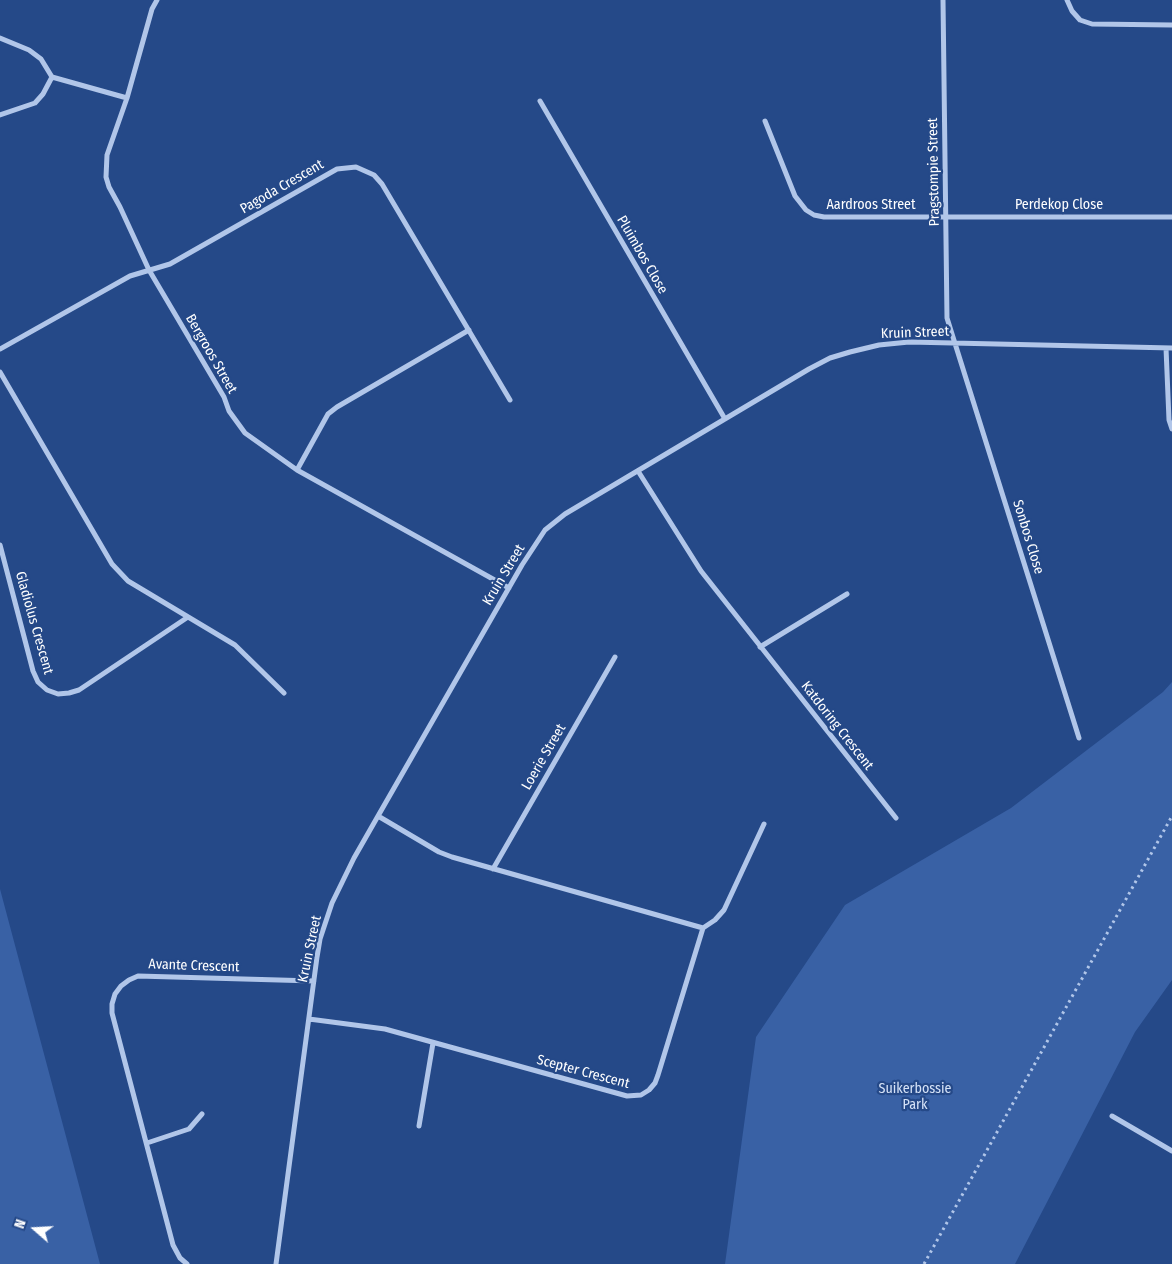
<!DOCTYPE html>
<html>
<head>
<meta charset="utf-8">
<style>
  body { margin:0 }
  #map { position:relative; width:1172px; height:1264px; overflow:hidden; background:#254988; font-family:"Fira Sans Condensed",sans-serif }
  canvas { display:block }
  .north { position:absolute; left:10px; top:1204px; width:50px; height:50px; -webkit-text-stroke:4px #254988; paint-order:stroke; rotate:289deg; font-size:14px; font-weight:700; line-height:20px; text-align:center; color:#fff }
  .north::after { content:''; display:block; margin:auto; width:18px; height:22px; background:#fff; clip-path:polygon(50% 0,100% 100%,50% 72%,0 100%) }
</style>
</head>
<body>
<div id="map">
<canvas width="1172" height="1264"></canvas>
<div class="north">N</div>
</div>
<script>
const c = document.querySelector('canvas').getContext('2d');
c.lineJoin = 'round';
function paint(path, color) {
  c.fillStyle = color;
  c.fill(path, 'evenodd');
}
function toPath(rows) {
  const path = new Path2D();
  for (const r of rows) {
    path.moveTo(r[0], r[1]);
    for (let i = 2; i < r.length; i += 2) path.lineTo(r[i], r[i + 1]);
  }
  return path;
}
function trace(path, color, width, dash) {
  c.strokeStyle = color;
  c.lineWidth = width;
  c.lineCap = dash ? 'butt' : 'round';
  c.setLineDash(dash || []);
  c.stroke(path);
}
function write(font, color, halo, rows, align = 'center') {
  c.font = font + ' "Fira Sans Condensed",sans-serif';
  c.lineWidth = 4.5;
  c.setLineDash([]);
  c.textBaseline = 'middle';
  c.strokeStyle = halo;
  c.fillStyle = color;
  for (const [text, x, y, turn = 0] of rows) {
    c.save();
    c.translate(x, y);
    c.rotate((+turn || 0) * Math.PI / 180);
    c.textAlign = isNaN(turn) ? turn : align;
    if (halo) c.strokeText(text, 0, 0);
    c.fillText(text, 0, 0);
    c.restore();
  }
}
paint(toPath([
  [1172,682,1172,980,1135,1032,1015,1264,725,1264,756,1037,845,905,1011,808,1163,692],
  [0,889,100,1264,0,1264]
]), '#3961a5');
trace(toPath([
  [924,1264,1172,816]
]), '#b1c6e9', 3, [2.5, 4]);
trace(toPath([
  [157,0,152,9,127,98,107,155,106,177,109,187,120,207,149,270,224,397,229,411,245,433,297,470,509,588],
  [943,0,947,318,1079,738],
  [1067,0,1072,11,1080,20,1092,24,1172,25],
  [0,38,29,50,41,59,52,77,127,98],
  [540,101,725,419],
  [0,115,35,103,43,94,52,77],
  [765,121,795,196,806,210,814,215,824,217,1172,217],
  [1166,348,1169,420,1172,429],
  [0,349,130,276,170,264,337,169,356,167,374,175,382,184,510,400],
  [0,372,112,564,128,581,235,645,284,693],
  [297,470,328,414,337,407,469,330],
  [638,471,701,571,896,818],
  [0,545,33,671,38,682,47,690,58,694,69,693,79,690,188,617],
  [760,647,847,594],
  [378,816,439,852,452,857,703,928],
  [493,869,615,657],
  [309,1019,385,1029,627,1096,641,1095,649,1090,655,1083,658,1075,703,928,715,920,724,910,764,824],
  [1112,1116,1172,1151],
  [419,1126,433,1043],
  [147,1143,189,1129,202,1114],
  [187,1264,180,1258,173,1245,112,1013,112,1004,115,994,121,986,129,980,138,976,314,981],
  [276,1264,317,957,320,939,332,903,354,858,378,816,522,565,545,530,565,514,809,369,830,358,850,352,879,345,909,342,1172,348]
]), '#b1c6e9', 5);
write('14px', '#fff', '#254988', [
  ["Pragstompie Street",934,172,-91],
  ["Pagoda Crescent",282,187,-30],
  ["Aardroos Street",871,205],
  ["Perdekop Close",1059,205],
  ["Pluimbos Close",642,255,60],
  ["Kruin Street",915,333,-2],
  ["Bergroos Street",211,354,60],
  ["Sonbos Close",1028,537,73],
  ["Kruin Street",504,575,-59],
  ["Gladiolus Crescent",34,623,74],
  ["Katdoring Crescent",837,726,52],
  ["Loerie Street",544,757,-60],
  ["Kruin Street",310,949,-78],
  ["Avante Crescent",194,966,2],
  ["Scepter Crescent",583,1072,15]
]);
write('14px', '#d5e2f7', '#254988', [
  ["Suikerbossie",915,1089],
  ["Park",915,1105]
]);
</script>
</body>
</html>
